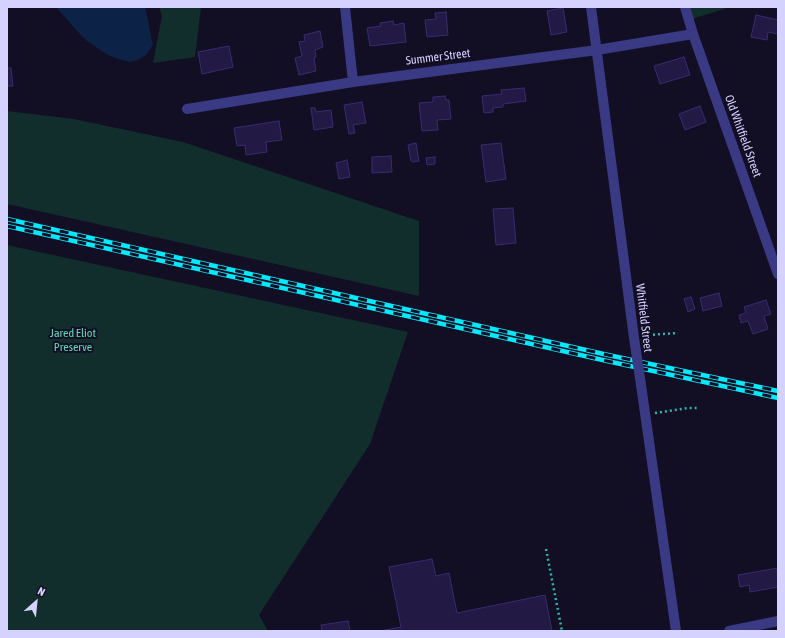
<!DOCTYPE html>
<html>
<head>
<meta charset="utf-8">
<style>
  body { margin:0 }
  #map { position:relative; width:785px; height:638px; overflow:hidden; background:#120e24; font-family:"Asap Condensed",sans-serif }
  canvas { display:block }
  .frame { position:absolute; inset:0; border:8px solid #d6d2ff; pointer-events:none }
  .north { position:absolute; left:16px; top:582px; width:40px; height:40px; -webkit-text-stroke:3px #120e24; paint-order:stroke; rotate:27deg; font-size:11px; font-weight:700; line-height:16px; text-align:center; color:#d6d2ff }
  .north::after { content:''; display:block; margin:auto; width:14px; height:18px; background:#d6d2ff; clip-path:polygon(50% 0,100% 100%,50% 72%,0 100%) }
</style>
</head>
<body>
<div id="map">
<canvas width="785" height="638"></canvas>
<div class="frame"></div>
<div class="north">N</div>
</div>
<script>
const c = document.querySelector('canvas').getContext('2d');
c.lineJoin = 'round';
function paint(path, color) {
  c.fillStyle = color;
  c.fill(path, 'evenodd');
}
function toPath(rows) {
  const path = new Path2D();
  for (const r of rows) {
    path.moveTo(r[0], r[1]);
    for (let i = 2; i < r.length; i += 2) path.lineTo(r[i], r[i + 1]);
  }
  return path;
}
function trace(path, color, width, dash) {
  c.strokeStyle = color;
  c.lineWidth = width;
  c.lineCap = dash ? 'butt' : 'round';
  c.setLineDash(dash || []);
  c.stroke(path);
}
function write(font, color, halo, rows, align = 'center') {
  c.font = font + ' "Asap Condensed",sans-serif';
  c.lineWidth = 4;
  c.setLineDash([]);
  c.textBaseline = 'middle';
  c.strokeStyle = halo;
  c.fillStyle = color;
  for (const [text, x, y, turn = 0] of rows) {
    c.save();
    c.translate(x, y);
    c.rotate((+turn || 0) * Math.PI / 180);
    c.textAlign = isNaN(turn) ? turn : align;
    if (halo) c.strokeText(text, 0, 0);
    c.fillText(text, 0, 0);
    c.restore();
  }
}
paint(toPath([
  [159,7,201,7,195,57,153,63,162,16],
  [685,7,730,7,689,20],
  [7,111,74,119,183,142,419,221,419,296,7,204],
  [7,245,408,332,370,444,259,615,268,631,7,631]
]), '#112e2c');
paint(toPath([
  [56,7,145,7,153,45,146,55,138,60,129,62,118,59,106,54,87,41,78,32]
]), '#0c2246');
const building = toPath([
  [563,8,567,32,551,35,547,11,563,8],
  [446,12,448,35,427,37,425,20,436,19,435,13,446,12],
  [756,15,778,20,778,34,768,32,767,40,751,37,756,15],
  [393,21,394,25,404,23,406,42,370,46,367,28,381,26,380,23,393,21],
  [320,31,323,47,315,50,316,57,314,58,316,71,299,75,295,58,302,56,299,42,305,41,304,35,320,31],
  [229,46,233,67,202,74,198,52,229,46],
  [684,57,690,75,660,84,654,66,684,57],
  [7,68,11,68,13,86,7,86,7,68],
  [524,88,526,101,503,104,503,107,493,108,493,112,484,113,482,96,502,94,501,90,524,88],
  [445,96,446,100,449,100,451,119,437,120,438,130,422,131,419,103,433,102,433,97,445,96],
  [362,102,366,123,353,125,355,133,349,134,344,105,362,102],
  [700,106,706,122,685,130,679,114,700,106],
  [311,108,315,108,316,112,331,110,333,127,314,130,311,108],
  [279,121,282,140,266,142,267,152,246,155,245,145,237,146,234,128,279,121],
  [416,143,419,161,413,162,411,161,408,145,416,143],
  [501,143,506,179,486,182,481,145,501,143],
  [391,156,392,172,372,173,372,157,391,156],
  [435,157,435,164,427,165,426,158,435,157],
  [347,160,350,177,339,179,336,163,347,160],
  [513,208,516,243,496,245,493,209,513,208],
  [719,293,722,306,703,311,700,298,719,293],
  [691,297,695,309,688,312,684,299,691,297],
  [766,300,771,314,764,316,768,329,753,334,748,321,741,323,739,315,746,313,744,307,766,300],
  [432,559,436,576,449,573,457,613,545,595,552,631,380,631,401,627,389,567,432,559],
  [778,568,778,587,750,592,749,585,740,587,738,575,778,568],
  [348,621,350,631,322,631,321,625,348,621]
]);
paint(building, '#221a45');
trace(building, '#382c71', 1);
trace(toPath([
  [648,335,678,333],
  [655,413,688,408,698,408],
  [546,549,562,631]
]), '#2fb6aa', 2.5, [2, 3]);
trace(toPath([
  [345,7,353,82],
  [591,7,634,338],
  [685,7,693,34,778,274],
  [187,109,353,82,597,50,693,34],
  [641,385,676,631],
  [729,631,778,621]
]), '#3a3983', 10);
const rail = toPath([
  [7,219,608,355,778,391],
  [7,226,607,361,778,398]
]);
trace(rail, '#01e9fc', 4.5);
trace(rail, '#120e24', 3, [9]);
trace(toPath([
  [634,338,641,385]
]), '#3a3983', 10);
write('12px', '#d6d2ff', '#120e24', [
  ["Summer Street",438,57,-7],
  ["Old Whitfield Street",743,136,70],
  ["Whitfield Street",644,318,83]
]);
write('12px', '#5ddfbc', '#120e24', [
  ["Jared Eliot",73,333],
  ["Preserve",73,347]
]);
</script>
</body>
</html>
